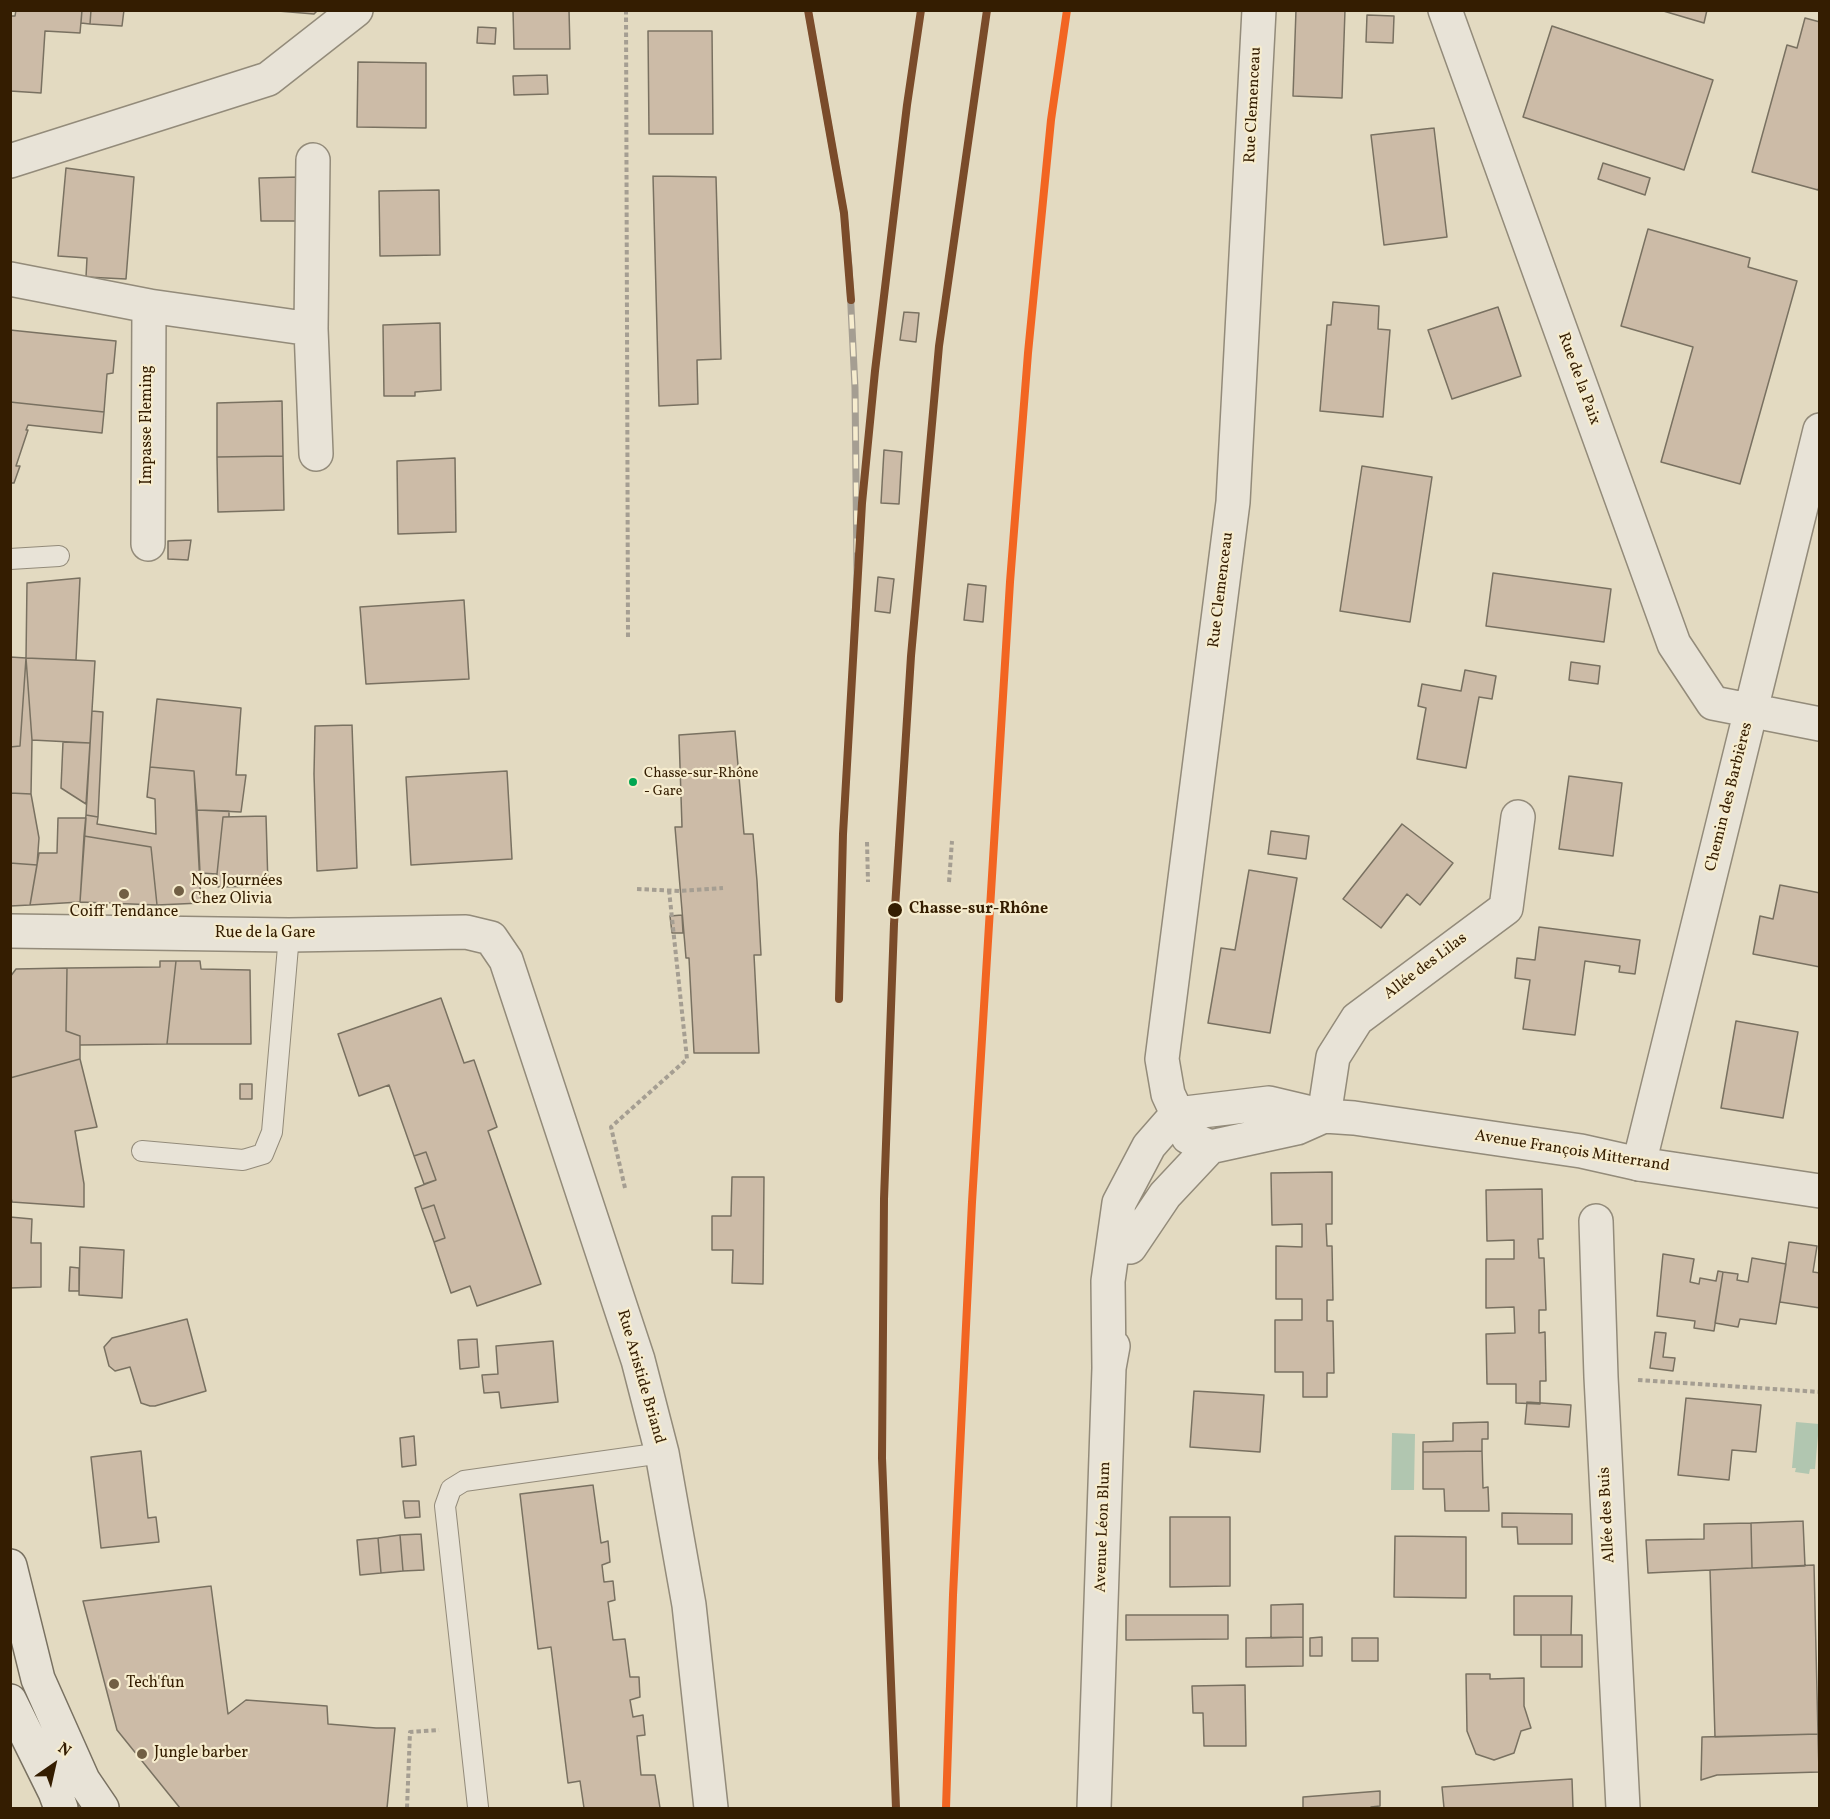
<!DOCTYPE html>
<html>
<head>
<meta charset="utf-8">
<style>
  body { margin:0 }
  #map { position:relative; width:1830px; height:1819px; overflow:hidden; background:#e3dac1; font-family:Vollkorn,serif }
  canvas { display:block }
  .frame { position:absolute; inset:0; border:12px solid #341d01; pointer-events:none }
  .north { position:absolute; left:24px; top:1735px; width:60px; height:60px; -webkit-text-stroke:4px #f6ecce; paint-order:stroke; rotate:34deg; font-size:16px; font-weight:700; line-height:24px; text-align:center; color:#341d01 }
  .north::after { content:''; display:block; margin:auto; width:21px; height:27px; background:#341d01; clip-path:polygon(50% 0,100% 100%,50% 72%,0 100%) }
</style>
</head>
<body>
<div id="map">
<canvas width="1830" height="1819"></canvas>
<div class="frame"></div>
<div class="north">N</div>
</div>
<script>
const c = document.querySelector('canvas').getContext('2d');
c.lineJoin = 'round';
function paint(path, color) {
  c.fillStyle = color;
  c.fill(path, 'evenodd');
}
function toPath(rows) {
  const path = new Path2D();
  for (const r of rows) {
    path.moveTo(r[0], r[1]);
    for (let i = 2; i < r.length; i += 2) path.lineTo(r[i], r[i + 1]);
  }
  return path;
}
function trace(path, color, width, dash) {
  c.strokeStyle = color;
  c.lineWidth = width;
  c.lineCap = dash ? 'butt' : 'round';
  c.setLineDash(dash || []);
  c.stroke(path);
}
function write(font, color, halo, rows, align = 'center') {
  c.font = font + ' Vollkorn,serif';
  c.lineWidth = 4.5;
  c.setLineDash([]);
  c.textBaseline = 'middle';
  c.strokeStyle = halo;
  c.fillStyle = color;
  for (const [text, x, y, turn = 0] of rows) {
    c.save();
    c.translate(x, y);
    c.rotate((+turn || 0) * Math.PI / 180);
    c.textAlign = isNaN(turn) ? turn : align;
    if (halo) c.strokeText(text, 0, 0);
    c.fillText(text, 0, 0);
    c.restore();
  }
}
paint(toPath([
  [1796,1422,1819,1424,1815,1469,1810,1469,1809,1474,1795,1472,1796,1468,1792,1468],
  [1392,1433,1415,1434,1414,1490,1391,1490]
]), '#b1c6b0');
const building = toPath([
  [16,10,82,10,80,33,45,31,41,93,10,91,10,16,15,16,16,10],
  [82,10,91,10,90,24,81,23,82,10],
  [91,10,124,10,122,26,90,24,91,10],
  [266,10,318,10,314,14,266,10],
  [513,10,569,10,570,49,514,49,513,10],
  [1296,10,1345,10,1342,98,1293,96,1296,10],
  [1660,10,1707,10,1704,23,1660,10],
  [1367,15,1394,16,1393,43,1366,42,1367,15],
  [1805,18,1820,22,1820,184,1818,190,1752,172,1787,45,1797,48,1805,18],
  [1552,26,1713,80,1684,170,1523,117,1552,26],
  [478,27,496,28,495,44,477,43,478,27],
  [648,31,712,31,713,134,649,134,648,31],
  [358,62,426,63,426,128,357,127,358,62],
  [547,75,548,94,514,95,513,76,547,75],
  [1434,128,1447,237,1384,245,1371,135,1434,128],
  [1603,163,1650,178,1645,195,1598,179,1603,163],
  [66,168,134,177,126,279,86,277,87,258,58,256,66,168],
  [653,176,716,177,721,359,697,360,698,404,659,406,653,176],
  [300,177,301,221,261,221,259,178,300,177],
  [439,190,440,255,380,256,379,191,439,190],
  [1648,229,1750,258,1748,267,1797,281,1740,484,1661,462,1693,347,1621,326,1648,229],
  [1333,302,1379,306,1378,329,1390,330,1383,417,1320,411,1327,325,1331,325,1333,302],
  [1498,307,1521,376,1452,399,1428,330,1498,307],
  [904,312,919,313,916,342,900,340,904,312],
  [440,323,441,390,415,392,415,396,384,396,383,325,440,323],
  [10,330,116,341,113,373,107,374,104,412,10,402,10,330],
  [282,401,283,456,217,457,217,403,282,401],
  [10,402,104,412,102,433,28,425,26,430,28,430,16,466,20,466,14,483,10,483,10,402],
  [884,450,902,452,899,504,881,503,884,450],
  [283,456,284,510,218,512,217,457,283,456],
  [455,458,456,532,398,534,397,461,455,458],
  [1362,466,1432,477,1410,622,1340,611,1362,466],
  [191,540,188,560,168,559,168,541,191,540],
  [1493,573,1611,589,1604,642,1486,626,1493,573],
  [878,577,894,579,890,613,875,611,878,577],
  [80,578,76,660,26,658,27,583,80,578],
  [968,584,986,586,983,622,964,620,968,584],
  [464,600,469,679,366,684,360,607,464,600],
  [10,657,26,658,20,746,10,747,10,657],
  [26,658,32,740,31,794,10,793,10,747,20,746,26,658],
  [26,658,95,661,90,743,32,740,26,658],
  [1571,662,1600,666,1598,684,1569,680,1571,662],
  [1465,670,1496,676,1492,699,1479,697,1466,768,1417,759,1426,708,1418,706,1422,684,1461,691,1465,670],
  [157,699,241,708,236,775,246,775,241,812,197,810,194,771,150,767,157,699],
  [92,711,103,712,98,817,86,815,92,711],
  [352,725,357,868,317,871,314,774,315,726,352,725],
  [735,731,744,834,753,834,757,881,761,955,754,955,759,1053,694,1053,689,958,686,958,675,827,682,827,679,735,735,731],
  [63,742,90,743,86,804,61,788,63,742],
  [150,767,194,771,201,903,157,905,151,847,84,836,86,815,98,817,97,824,156,834,155,799,147,797,150,767],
  [507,771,512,859,411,865,406,777,507,771],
  [1569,776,1622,783,1613,856,1559,849,1569,776],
  [10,793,31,794,39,838,37,865,10,863,10,793],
  [197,810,229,811,229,817,223,817,217,874,200,873,197,810],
  [266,816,268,886,218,887,217,874,223,817,266,816],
  [58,818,86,818,80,902,30,905,39,853,57,853,58,818],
  [1402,824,1453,863,1420,905,1407,894,1381,928,1343,899,1402,824],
  [1271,831,1309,836,1306,859,1268,854,1271,831],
  [84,836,151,847,157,905,80,902,84,836],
  [10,863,37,865,30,905,10,906,10,863],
  [1249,870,1297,878,1270,1033,1208,1023,1221,948,1235,950,1249,870],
  [1780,885,1820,893,1820,967,1753,954,1760,916,1773,919,1780,885],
  [682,915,683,933,672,933,670,916,682,915],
  [1539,927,1640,940,1635,974,1619,972,1620,966,1585,961,1575,1035,1523,1029,1530,980,1515,978,1517,958,1535,960,1539,927],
  [160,961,176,961,167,1044,80,1045,80,1036,66,1031,67,968,160,967,160,961],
  [176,961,200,961,201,969,250,970,251,1044,167,1044,176,961],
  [67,968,66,1031,80,1036,80,1059,10,1078,10,977,16,969,67,968],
  [441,998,464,1063,474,1060,497,1127,488,1131,541,1284,477,1306,470,1286,451,1293,434,1242,445,1238,434,1205,422,1209,415,1188,436,1180,426,1152,414,1156,389,1085,359,1096,338,1034,441,998],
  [1736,1021,1798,1032,1783,1118,1721,1108,1736,1021],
  [80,1059,97,1127,75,1131,84,1184,84,1207,12,1202,10,1194,10,1078,80,1059],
  [240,1084,252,1084,252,1099,240,1099,240,1084],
  [426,1152,436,1180,424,1184,414,1156,426,1152],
  [1332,1172,1332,1224,1326,1224,1327,1246,1332,1246,1333,1300,1327,1300,1327,1321,1333,1321,1334,1373,1327,1373,1327,1397,1303,1397,1303,1372,1275,1372,1275,1320,1302,1320,1302,1299,1276,1299,1276,1246,1302,1247,1302,1224,1272,1225,1271,1173,1332,1172],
  [732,1177,764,1177,763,1284,732,1283,733,1250,712,1250,712,1216,731,1216,732,1177],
  [1542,1189,1543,1239,1538,1239,1539,1258,1544,1258,1546,1310,1539,1310,1539,1333,1545,1332,1546,1381,1540,1381,1540,1404,1516,1403,1516,1384,1487,1384,1486,1334,1515,1333,1514,1307,1486,1308,1486,1259,1514,1259,1514,1240,1487,1241,1486,1190,1542,1189],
  [434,1205,445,1238,434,1242,422,1209,434,1205],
  [10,1217,32,1219,31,1243,41,1243,41,1287,10,1288,10,1217],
  [1789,1242,1817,1246,1813,1272,1820,1273,1820,1308,1780,1302,1789,1242],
  [80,1247,124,1250,122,1298,79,1295,80,1247],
  [1663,1254,1694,1259,1690,1282,1699,1284,1700,1278,1716,1281,1718,1271,1723,1272,1714,1331,1694,1328,1695,1321,1657,1316,1663,1254],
  [1752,1258,1786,1264,1776,1324,1740,1319,1738,1327,1715,1323,1723,1272,1738,1274,1737,1280,1748,1282,1752,1258],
  [70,1267,79,1268,79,1291,69,1291,70,1267],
  [187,1319,206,1391,155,1406,150,1406,141,1403,130,1367,115,1371,109,1366,104,1347,112,1338,187,1319],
  [1655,1332,1666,1333,1663,1357,1675,1358,1673,1371,1650,1368,1655,1332],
  [477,1339,479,1367,460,1369,458,1340,477,1339],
  [553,1341,558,1402,501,1408,499,1392,484,1393,482,1375,498,1374,496,1346,553,1341],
  [1194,1391,1264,1395,1260,1452,1190,1447,1194,1391],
  [1686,1398,1761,1405,1756,1452,1732,1450,1729,1480,1678,1475,1686,1398],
  [1527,1402,1571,1405,1569,1427,1525,1424,1527,1402],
  [1488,1422,1488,1439,1482,1439,1482,1451,1423,1452,1423,1442,1453,1441,1453,1423,1488,1422],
  [414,1436,416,1465,402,1467,400,1438,414,1436],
  [141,1451,148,1518,156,1517,159,1542,101,1548,91,1457,141,1451],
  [1482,1451,1483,1488,1488,1487,1489,1511,1445,1511,1444,1489,1423,1489,1423,1452,1482,1451],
  [593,1485,601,1543,608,1541,610,1562,602,1565,604,1582,613,1581,615,1600,608,1602,613,1640,625,1639,630,1677,639,1677,640,1697,630,1700,633,1717,643,1715,645,1735,637,1736,641,1775,655,1775,660,1808,584,1808,580,1781,568,1783,551,1647,538,1649,520,1494,593,1485],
  [403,1501,419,1501,420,1517,405,1518,403,1501],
  [1502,1513,1572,1514,1572,1544,1518,1544,1517,1527,1502,1527,1502,1513],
  [1170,1517,1230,1517,1230,1586,1170,1587,1170,1517],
  [1803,1521,1805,1566,1752,1568,1751,1523,1803,1521],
  [1751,1523,1752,1568,1648,1573,1646,1540,1704,1539,1704,1524,1751,1523],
  [421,1534,424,1570,403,1571,400,1535,421,1534],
  [400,1535,403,1571,381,1573,378,1538,400,1535],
  [1395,1536,1466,1537,1466,1598,1394,1597,1395,1536],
  [378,1538,381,1573,360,1575,357,1540,378,1538],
  [1814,1565,1818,1734,1715,1737,1710,1570,1814,1565],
  [211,1586,228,1714,246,1700,327,1706,328,1724,376,1728,395,1728,387,1808,180,1808,117,1730,83,1601,211,1586],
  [1514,1596,1572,1596,1571,1635,1514,1635,1514,1596],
  [1303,1604,1303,1637,1271,1638,1271,1605,1303,1604],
  [1126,1615,1228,1615,1228,1639,1126,1640,1126,1615],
  [1541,1635,1582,1635,1582,1667,1541,1667,1541,1635],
  [1303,1637,1303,1666,1246,1667,1246,1638,1303,1637],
  [1322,1637,1322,1656,1310,1656,1310,1638,1322,1637],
  [1352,1638,1378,1638,1378,1661,1352,1661,1352,1638],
  [1466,1674,1490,1674,1490,1679,1524,1678,1524,1706,1531,1728,1521,1731,1514,1753,1494,1760,1476,1754,1467,1731,1466,1674],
  [1245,1685,1246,1746,1204,1746,1203,1713,1193,1713,1192,1686,1245,1685],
  [1818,1734,1819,1772,1717,1775,1701,1780,1702,1737,1818,1734],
  [1572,1779,1573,1808,1444,1808,1442,1787,1572,1779],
  [1380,1791,1380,1806,1371,1807,1371,1808,1303,1808,1303,1797,1380,1791]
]);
paint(building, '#ccbba7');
trace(building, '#797161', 1.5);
const service = toPath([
  [10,559,59,556],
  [142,1151,243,1160,263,1154,272,1132,289,935],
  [478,1807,445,1506,451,1489,464,1481,662,1453]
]);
const minor = toPath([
  [1445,10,1674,644,1713,703,1820,724],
  [10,161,268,79,356,10],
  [10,279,149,306,311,329,313,160],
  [311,329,316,454],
  [148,544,149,306],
  [1324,1116,1333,1057,1357,1019,1506,908,1518,817],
  [1639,1164,1820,430],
  [1596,1221,1601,1377,1623,1808]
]);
const tertiary = toPath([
  [10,931,289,935,466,932,491,938,506,960,638,1360,662,1453,689,1605,711,1808],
  [1210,1147,1188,1137,1168,1094,1162,1059,1233,502,1259,10],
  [1210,1147,1297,1128,1324,1116],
  [1130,1247,1165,1195,1210,1147],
  [1109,1368,1108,1281,1119,1203,1149,1146,1177,1114,1269,1103,1324,1116,1354,1118,1581,1151,1639,1164,1820,1191],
  [1094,1808,1109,1368,1113,1346]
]);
const secondary = toPath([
  [10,1566,38,1679,83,1780,102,1808],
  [10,1701,55,1792,61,1808]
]);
trace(service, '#938b7a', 22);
trace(minor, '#938b7a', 36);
trace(tertiary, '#938b7a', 36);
trace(secondary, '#797161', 36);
trace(toPath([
  [626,10,628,638],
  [867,842,868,882],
  [949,882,952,841],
  [637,889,680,891,723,888],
  [625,1188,611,1127,687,1059,669,890],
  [1638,1380,1820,1392],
  [407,1808,410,1732,439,1730]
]), '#a59e92', 4, [4.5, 3]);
trace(service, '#e8e3d7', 20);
trace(minor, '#e8e3d7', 33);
trace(tertiary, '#e8e3d7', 33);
trace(secondary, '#e8e3d7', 33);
const rail = toPath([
  [808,10,844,213,849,267,855,388,857,574,854,641]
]);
trace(rail, '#a59e92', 7);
trace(rail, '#f6ecce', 4.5, [14]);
trace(toPath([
  [808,10,844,213,851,300],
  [839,999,843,834,862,503,875,371,907,105,921,10],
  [896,1808,882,1458,884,1199,894,924,911,656,939,346,987,10]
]), '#7a4b2a', 8);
trace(toPath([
  [946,1808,953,1595,972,1202,1010,582,1028,353,1051,120,1067,10]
]), '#f26522', 8);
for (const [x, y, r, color] of [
  [633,782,5,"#00a651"],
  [179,891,6,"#715f44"],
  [124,894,6,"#715f44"],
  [895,910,8,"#341d01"],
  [114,1684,6,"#715f44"],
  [142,1754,6,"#715f44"]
]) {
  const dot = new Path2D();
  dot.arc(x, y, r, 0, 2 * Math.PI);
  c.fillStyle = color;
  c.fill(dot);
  trace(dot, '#f6ecce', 2);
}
write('14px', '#341d01', '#f6ecce', [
  ["Chasse-sur-Rhône",644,774],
  ["- Gare",644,792]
], 'left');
write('16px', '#341d01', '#f6ecce', [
  ["Rue Clemenceau",1254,105,-87],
  ["Rue de la Paix",1578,379,70],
  ["Impasse Fleming",148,425,-90],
  ["Rue Clemenceau",1222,590,-83],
  ["Chemin des Barbières",1730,797,-76],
  ["Rue de la Gare",265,934],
  ["Allée des Lilas",1426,967,-37],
  ["Avenue François Mitterrand",1572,1152,9],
  ["Rue Aristide Briand",640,1377,74],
  ["Allée des Buis",1608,1515,-93],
  ["Avenue Léon Blum",1104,1527,-88]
]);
write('16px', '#341d01', '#f6ecce', [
  ["Nos Journées",191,882],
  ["Chez Olivia",191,900],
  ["Coiff' Tendance",124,913,"center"],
  ["Tech'fun",126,1684],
  ["Jungle barber",154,1754]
], 'left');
write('bold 16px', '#341d01', '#f6ecce', [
  ["Chasse-sur-Rhône",909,910]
], 'left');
</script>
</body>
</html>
